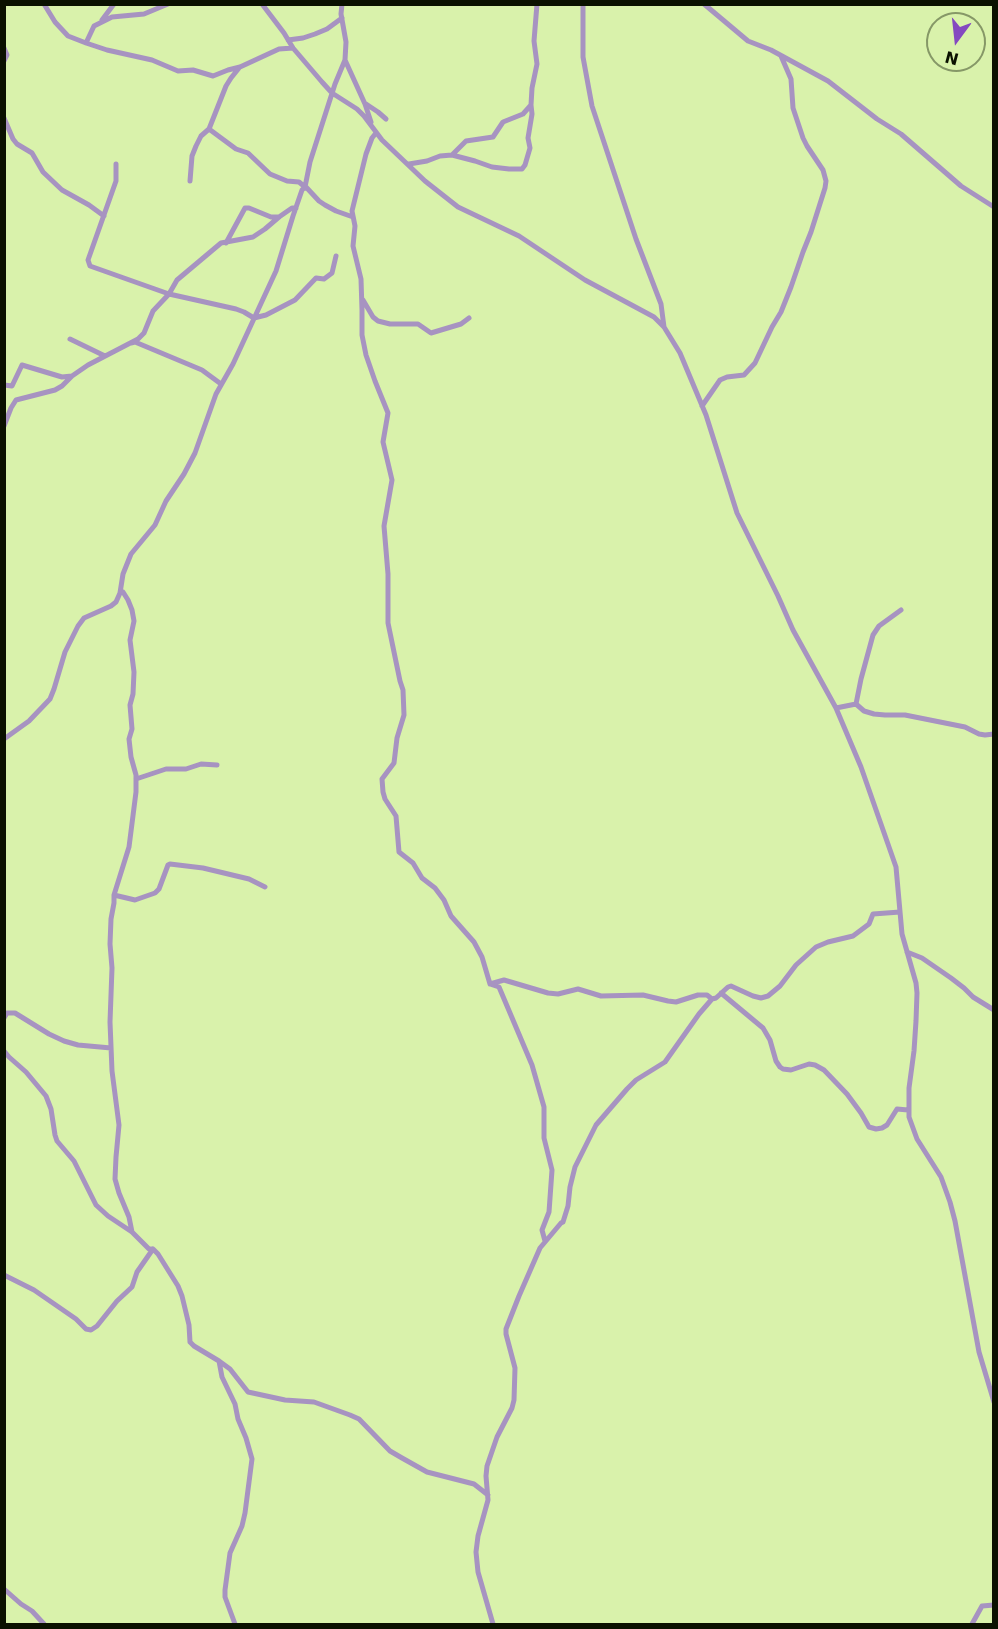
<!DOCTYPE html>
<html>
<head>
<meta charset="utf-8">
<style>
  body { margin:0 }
  #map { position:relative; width:998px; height:1629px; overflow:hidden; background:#d9f2ab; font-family:"DejaVu Sans",sans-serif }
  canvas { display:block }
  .frame { position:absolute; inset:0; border:6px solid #0a1100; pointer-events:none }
  .north { position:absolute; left:926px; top:12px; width:60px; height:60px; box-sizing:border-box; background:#d9f2ab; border:2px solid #869867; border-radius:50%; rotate:195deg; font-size:16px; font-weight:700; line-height:24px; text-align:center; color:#0a1100 }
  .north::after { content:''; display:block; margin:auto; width:21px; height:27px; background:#8449c0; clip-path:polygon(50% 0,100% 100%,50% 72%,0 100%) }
</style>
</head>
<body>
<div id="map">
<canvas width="998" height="1629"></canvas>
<div class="frame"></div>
<div class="north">N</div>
</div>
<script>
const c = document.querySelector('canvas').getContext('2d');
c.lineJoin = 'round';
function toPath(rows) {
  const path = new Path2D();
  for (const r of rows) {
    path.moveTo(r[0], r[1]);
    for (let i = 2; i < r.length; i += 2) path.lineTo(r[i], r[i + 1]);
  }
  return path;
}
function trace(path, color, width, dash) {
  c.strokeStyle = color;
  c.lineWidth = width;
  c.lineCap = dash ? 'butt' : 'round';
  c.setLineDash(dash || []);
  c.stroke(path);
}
trace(toPath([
  [44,4,55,22,68,36,86,43,94,26,112,17,144,14,168,4],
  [262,4,284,33,293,48,322,82,332,93,357,109,364,116,382,140,425,181,458,207,519,236,585,280,654,317,664,327,680,353,706,415,737,513,778,596,793,630,836,708,861,767,896,867,902,934,916,983,917,993,916,1021,914,1051,909,1088,909,1117,917,1139,941,1177,950,1202,955,1221,979,1352,994,1402],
  [583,4,583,57,592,106,636,239,661,304,664,327],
  [704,4,748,41,771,50,828,81,877,119,901,134,961,186,994,207],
  [102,20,114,4],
  [288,40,303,38,315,34,327,29,342,18],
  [86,43,107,50,152,60,178,71,193,70,213,76,228,70,240,67,279,49,293,48],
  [4,48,7,55,4,61],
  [345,60,365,104,371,122],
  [366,104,378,112,386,119],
  [4,118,13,139,17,144,32,153,43,172,62,190,89,205,104,216],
  [209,129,236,149,248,153,270,174,287,181,299,182,305,187],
  [376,133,372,138,366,154,352,211,355,226,353,246,361,279,362,310,362,335,366,355,375,381,388,413,383,442,392,480,384,526,388,574,388,623,400,681,403,690,404,715,397,738,394,763,382,779,383,792,385,799,396,816,399,852,413,863,422,878,435,888,444,900,451,916,474,942,482,957,490,984,499,987,532,1065,544,1107,544,1138,552,1170,549,1212,542,1230,545,1241],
  [452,155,475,161,492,167,509,169,522,169,525,165,530,148,528,138,532,114,531,105],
  [116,164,116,181,88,260,90,266,169,294,236,309,244,312,254,318,266,315,295,300,316,278,324,279,332,273,336,256],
  [409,164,427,161,440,156,452,155,466,141,493,137,503,122,523,114,531,105,532,88,537,64,534,41,537,4],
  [190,181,192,156,196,146,201,136,209,129,226,86,231,78,239,68],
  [305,188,306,187,319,201,325,205,336,211,353,217],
  [226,243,245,208,249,208,271,217,279,217],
  [363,300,373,317,378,321,390,324,418,324,431,333,461,324,469,318],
  [70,339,105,356],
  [131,343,135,342,202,370,221,384],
  [4,385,12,386,22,365,62,377,72,376,88,365,138,339,144,333,153,311,169,294,177,280,221,243,253,237,265,229,279,217,292,208,296,208],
  [702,406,720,380,727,377,744,375,755,363,772,327,781,312,791,287,803,252,811,232,825,188,826,181,823,170,807,146,803,138,793,108,791,79,781,56],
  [4,426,11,408,16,400,55,390,62,386,72,376],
  [120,593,123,592,128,600,132,610,134,621,130,640,134,672,133,694,130,705,132,729,129,739,131,757,136,775,136,792,129,847,114,895,114,903,111,919,110,944,112,968,110,1022,112,1071,119,1125,116,1157,115,1179,119,1193,129,1217,132,1232],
  [856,704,861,679,873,635,879,626,901,610],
  [836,708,856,704,864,711,874,714,885,715,905,715,965,727,979,734,985,735,994,734],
  [4,739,29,721,50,699,54,689,65,652,78,626,84,618,111,606,116,602,120,593,123,574,131,554,155,525,166,501,184,474,195,453,216,394,233,364,276,271,293,216,302,190,305,187,310,162,335,84,345,60,346,42,341,14,342,4],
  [136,779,166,769,186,769,201,764,217,765],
  [114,895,135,900,155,893,159,889,168,865,170,864,203,868,249,879,265,887],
  [907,952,922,958,951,978,964,988,973,997,994,1010],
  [490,984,504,980,548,993,558,994,578,989,601,996,643,995,668,1001,676,1002,698,995,707,995,712,999],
  [721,993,763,1028,770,1040,776,1061,780,1067,783,1069,791,1070,809,1064,815,1065,824,1070,847,1094,861,1113,869,1127,876,1129,882,1128,887,1125,897,1109,908,1110],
  [4,1018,7,1013,15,1013,49,1034,64,1041,78,1045,111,1048],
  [4,1051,9,1057,26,1072,46,1096,51,1109,55,1135,57,1141,74,1161,96,1205,108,1216,132,1232,149,1249,153,1249,158,1254,178,1286,182,1296,189,1325,190,1342,194,1346,219,1361,222,1377,235,1404,238,1419,246,1438,252,1459,245,1513,242,1526,230,1553,225,1590,225,1597,235,1624],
  [4,1275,34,1290,76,1319,86,1329,91,1330,97,1326,117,1301,132,1287,137,1272,153,1249],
  [219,1361,230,1369,248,1392,285,1400,314,1402,350,1415,359,1419,390,1451,402,1458,427,1472,474,1484,488,1495],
  [4,1589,21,1604,32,1611,44,1624],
  [493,1624,478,1572,476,1552,478,1536,488,1500,486,1476,487,1466,497,1437,512,1408,514,1400,515,1368,506,1334,506,1329,519,1296,540,1248,561,1223,563,1222,568,1206,570,1187,575,1167,596,1125,627,1089,636,1080,665,1062,699,1014,712,999,716,998,728,987,731,986,753,996,761,998,768,996,780,986,796,965,816,947,828,942,853,936,869,924,873,914,900,912],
  [972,1624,982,1606,994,1605]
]), '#a793c1', 5);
</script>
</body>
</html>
